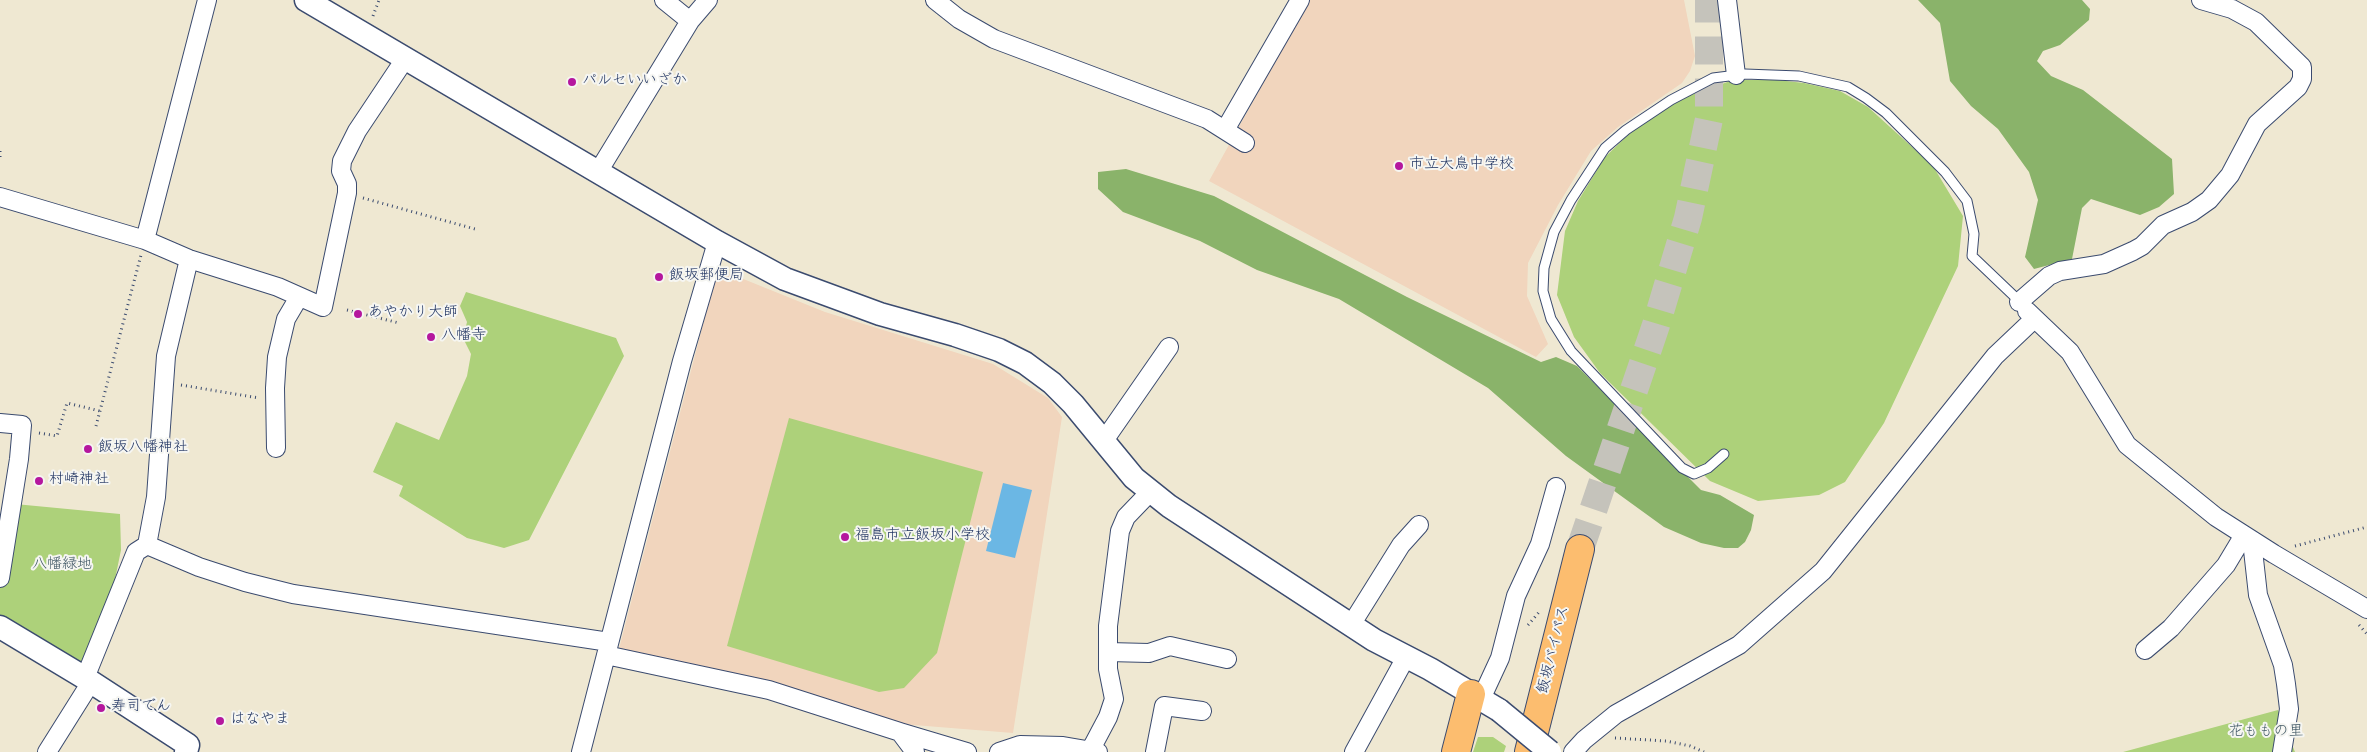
<!DOCTYPE html>
<html>
<head>
<meta charset="utf-8">
<style>
  body { margin:0 }
  canvas { display:block; background:#efe8d2 }
</style>
</head>
<body>
<canvas width="2367" height="752"></canvas>
<script>
const c = document.querySelector('canvas').getContext('2d');
c.lineJoin = 'round';
function paint(path, color) {
  c.fillStyle = color;
  c.fill(path, 'evenodd');
}
function toPath(rows) {
  const path = new Path2D();
  for (const r of rows) {
    path.moveTo(r[0], r[1]);
    for (let i = 2; i < r.length; i += 2) path.lineTo(r[i], r[i + 1]);
  }
  return path;
}
function trace(path, color, width, dash) {
  c.strokeStyle = color;
  c.lineWidth = width;
  c.lineCap = dash ? 'butt' : 'round';
  c.setLineDash(dash || []);
  c.stroke(path);
}
function write(font, color, halo, rows, align = 'center') {
  c.font = font + ' Dekko,"Klee One",sans-serif';
  c.lineWidth = 4;
  c.setLineDash([]);
  c.textBaseline = 'middle';
  c.strokeStyle = halo;
  c.fillStyle = color;
  for (const [text, x, y, turn = 0] of rows) {
    c.save();
    c.translate(x, y);
    c.rotate((+turn || 0) * Math.PI / 180);
    c.textAlign = isNaN(turn) ? turn : align;
    if (halo) c.strokeText(text, 0, 0);
    c.fillText(text, 0, 0);
    c.restore();
  }
}
paint(toPath([
  [1309,0,1684,0,1695,56,1690,71,1682,83,1618,127,1591,151,1558,205,1528,263,1527,296,1548,344,1536,357,1209,181],
  [731,274,825,312,993,364,1048,398,1062,417,1013,733,889,723,822,698,754,677,619,649,715,278]
]), '#f1d5bd');
paint(toPath([
  [1733,80,1777,80,1804,83,1840,91,1868,107,1933,166,1963,216,1958,266,1884,423,1845,482,1819,495,1758,501,1710,481,1600,373,1574,337,1557,295,1565,231,1578,201,1605,157,1631,132,1683,98],
  [466,292,616,338,624,356,529,540,504,548,467,538,399,496,403,486,373,472,396,422,439,440,467,376,471,354,463,338,467,322,460,306],
  [789,418,983,472,937,653,904,688,879,692,727,646],
  [15,504,120,514,121,550,112,594,83,666,0,620,0,588,5,577],
  [2278,710,2295,752,2123,752],
  [1478,737,1493,737,1506,746,1504,752,1473,752]
]), '#add17a');
paint(toPath([
  [1918,0,2082,0,2090,9,2089,20,2060,45,2043,51,2037,61,2051,76,2083,90,2172,159,2174,194,2159,207,2140,215,2091,199,2082,208,2072,259,2034,269,2025,257,2038,200,2029,172,1998,129,1971,106,1950,81,1940,23],
  [1126,169,1214,196,1407,297,1541,362,1556,357,1577,366,1701,490,1720,495,1754,515,1751,530,1745,542,1738,548,1724,548,1701,543,1664,527,1566,456,1488,388,1339,299,1257,270,1200,241,1123,212,1098,189,1098,172]
]), '#8ab36a');
paint(toPath([
  [1003,483,1032,490,1015,558,986,551]
]), '#6bb7e4');
trace(toPath([
  [1580,549,1656,325,1688,218,1709,119,1709,0]
]), '#c5c3bb', 28, [28, 14]);
const service = toPath([
  [1724,454,1708,468,1694,474,1682,468,1571,351,1551,319,1543,291,1544,268,1554,232,1571,200,1605,148,1626,130,1671,100,1713,78,1745,74,1799,76,1848,87,1866,98,1886,113,1945,172,1967,201,1974,234,1972,256,2015,297]
]);
const minor = toPath([
  [664,0,690,21],
  [935,0,959,19,994,39,1207,119,1245,143],
  [1727,0,1736,75],
  [1225,130,1300,0],
  [598,172,690,21,708,0],
  [0,197,145,240,189,259,278,287,323,307,347,193,347,184,341,171,342,161,357,131,405,59],
  [145,240,207,0],
  [2019,302,2049,276,2060,271,2104,264,2133,251,2142,246,2163,225,2192,212,2209,200,2230,175,2257,124,2298,87,2302,79,2302,67,2256,22,2232,9,2201,0],
  [2027,311,2070,352,2127,445,2216,517,2274,554,2367,609],
  [0,423,22,425,19,459,0,578],
  [1103,442,1169,347],
  [276,448,275,388,277,357,286,319,299,297],
  [2252,541,2258,595,2283,665,2286,684,2289,709,2282,752],
  [147,545,156,497,166,356,189,259],
  [1351,625,1401,545,1419,525],
  [2145,650,2171,628,2226,565,2244,535],
  [1108,652,1149,653,1170,646,1227,659],
  [606,655,769,690,900,732,915,752],
  [85,678,136,552,147,545,199,567,245,582,293,594,609,642],
  [1481,699,1500,658,1516,596,1540,544,1556,487],
  [900,732,967,752],
  [1090,751,1108,717,1114,699,1108,669,1108,626,1120,531,1126,517,1151,491],
  [47,752,91,682],
  [581,752,682,361,717,242],
  [999,752,1020,745,1063,746,1098,752],
  [1155,752,1164,706,1202,711],
  [1354,752,1406,657],
  [1573,752,1584,740,1616,714,1739,645,1823,571,1995,356,2034,319]
]);
const tertiary = toPath([
  [306,0,717,242,785,279,880,314,955,335,999,350,1025,363,1052,383,1073,404,1134,478,1169,506,1374,640,1430,669,1499,710],
  [0,627,85,678,188,745,186,752]
]);
const trunk = toPath([
  [1456,752,1471,694],
  [1529,752,1580,549]
]);
trace(service, '#3b4b6f', 11);
trace(minor, '#3b4b6f', 20);
trace(tertiary, '#3b4b6f', 25);
trace(trunk, '#3b4b6f', 30);
trace(toPath([
  [373,16,379,0],
  [0,151,0,161],
  [363,198,475,229],
  [347,310,399,323],
  [181,385,259,398],
  [96,426,141,255],
  [39,433,57,436,67,403,100,411],
  [2295,546,2367,527],
  [1528,625,1540,611],
  [2359,625,2367,634],
  [1615,738,1666,741,1690,746,1704,752]
]), '#3b4b6f', 3, [1, 4]);
trace(service, '#fff', 9);
trace(minor, '#fff', 18);
trace(tertiary, '#fff', 22);
trace(trunk, '#fcbd6f', 28);
const tertiaryBridge = toPath([
  [1499,710,1550,752]
]);
trace(tertiaryBridge, '#3b4b6f', 25, []);
trace(tertiaryBridge, '#fff', 22);
for (const [x, y, r, color] of [
  [572,82,5,"#b5179e"],
  [1399,166,5,"#b5179e"],
  [659,277,5,"#b5179e"],
  [358,314,5,"#b5179e"],
  [431,337,5,"#b5179e"],
  [88,449,5,"#b5179e"],
  [39,481,5,"#b5179e"],
  [845,537,5,"#b5179e"],
  [101,708,5,"#b5179e"],
  [220,721,5,"#b5179e"]
]) {
  const dot = new Path2D();
  dot.arc(x, y, r, 0, 2 * Math.PI);
  c.fillStyle = color;
  c.fill(dot);
  trace(dot, '#f6f6f2', 2);
}
write('15px', '#1b2f5e', '#f6f6f2', [
  ["パルセいいざか",582,82],
  ["市立大鳥中学校",1409,166],
  ["飯坂郵便局",669,277],
  ["あやかり大師",368,314],
  ["八幡寺",441,337],
  ["飯坂八幡神社",98,449],
  ["村崎神社",49,481],
  ["福島市立飯坂小学校",855,537],
  ["寿司でん",111,708],
  ["はなやま",230,721]
], 'left');
write('15px', '#405865', '#f6f6f2', [
  ["八幡緑地",62,566],
  ["花ももの里",2266,733]
]);
write('15px', '#1b2f5e', '#f6f6f2', [
  ["飯坂バイパス",1555,650,-76]
]);
</script>
</body>
</html>
